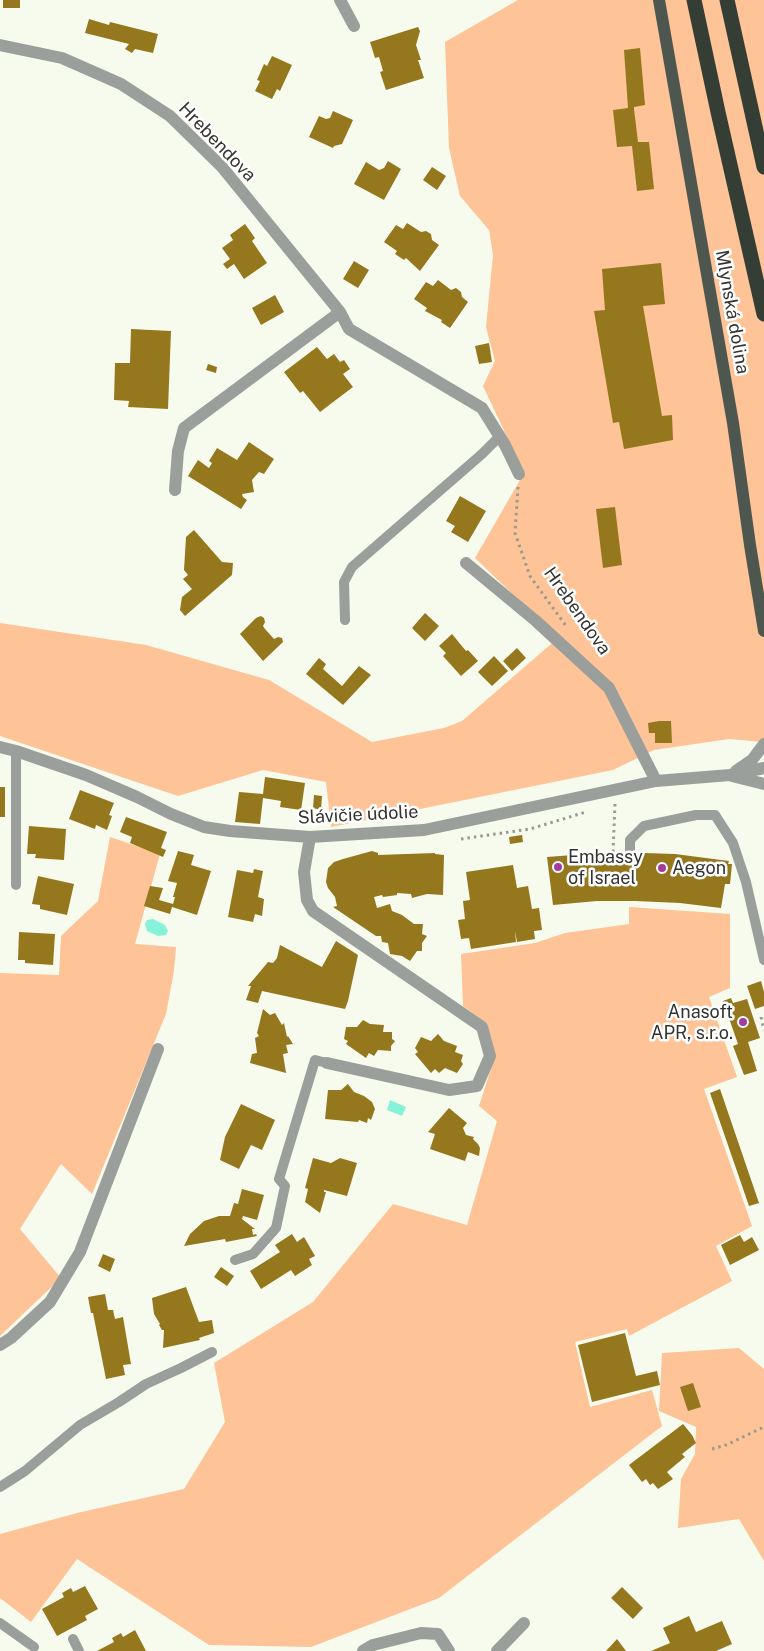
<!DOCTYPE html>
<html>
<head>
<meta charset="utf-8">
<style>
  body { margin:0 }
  canvas { display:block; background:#f7fbed }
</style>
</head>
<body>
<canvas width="764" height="1651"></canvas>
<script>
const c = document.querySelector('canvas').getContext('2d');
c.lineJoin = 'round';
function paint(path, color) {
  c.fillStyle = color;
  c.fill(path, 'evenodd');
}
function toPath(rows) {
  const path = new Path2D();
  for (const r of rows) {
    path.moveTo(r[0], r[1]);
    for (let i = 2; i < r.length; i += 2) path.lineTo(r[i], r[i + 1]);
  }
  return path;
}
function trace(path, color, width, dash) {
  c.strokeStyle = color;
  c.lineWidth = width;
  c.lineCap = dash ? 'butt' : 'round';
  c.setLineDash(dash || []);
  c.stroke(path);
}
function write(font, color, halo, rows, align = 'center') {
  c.font = font + ' "Public Sans",sans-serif';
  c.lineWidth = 5;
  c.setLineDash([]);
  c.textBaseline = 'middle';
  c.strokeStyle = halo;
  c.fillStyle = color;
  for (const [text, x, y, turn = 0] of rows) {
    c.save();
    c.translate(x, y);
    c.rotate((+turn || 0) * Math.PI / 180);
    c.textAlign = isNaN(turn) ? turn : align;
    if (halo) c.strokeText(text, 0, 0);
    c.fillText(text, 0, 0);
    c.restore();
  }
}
paint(toPath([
  [518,0,764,0,764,742,729,739,654,750,613,770,331,827,326,782,263,770,178,796,0,736,0,623,146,645,269,680,372,742,444,728,462,721,558,638,475,558,524,473,483,386,495,361,486,327,493,255,489,230,460,196,449,148,445,42],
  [110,837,160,854,135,944,176,947,174,971,166,1014,92,1194,61,1164,20,1229,61,1278,0,1336,0,973,59,975,61,936,98,901],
  [629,907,730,914,730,988,709,997,737,1077,704,1089,752,1226,716,1246,732,1281,629,1336,627,1329,575,1342,590,1407,652,1390,662,1426,439,1598,311,1647,209,1645,77,1559,31,1622,0,1598,0,1534,77,1513,184,1489,225,1422,214,1363,313,1302,393,1204,467,1225,497,1121,479,1106,495,1056,487,1024,463,1006,461,954,535,943,565,933,629,924],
  [739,1348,764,1369,764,1561,739,1519,678,1528,681,1479,695,1454,696,1427,659,1411,662,1353]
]), '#fec396');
paint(toPath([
  [153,919,165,925,168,931,166,935,158,936,147,931,145,924,147,920],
  [390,1100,406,1107,402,1116,387,1110]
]), '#85f2d9');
paint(toPath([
  [3,0,20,0,20,8,3,8],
  [89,19,109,25,110,22,158,34,153,53,135,49,132,53,125,49,129,44,85,33],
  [418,27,420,31,416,45,421,60,418,60,424,78,386,90,380,72,383,71,379,57,375,58,370,42],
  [640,48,645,105,634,107,634,109,638,142,649,142,654,189,637,191,632,146,617,147,613,110,628,108,624,50],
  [272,56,292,65,280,91,277,89,272,99,255,91,260,81,257,80,264,64,267,66],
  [333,111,353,120,342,144,334,146,333,148,309,137,319,116,326,119,330,118],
  [388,161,401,169,384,200,354,184,366,162,379,170,384,168],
  [432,167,446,176,437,190,423,180],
  [407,223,421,232,426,231,431,234,432,240,439,245,420,271,406,258,404,260,395,254,397,251,384,242,396,225,403,229],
  [245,224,255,238,252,241,267,263,244,279,234,264,227,269,223,264,230,259,222,248,233,240,230,235],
  [354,261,369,270,358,288,343,279],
  [661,263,665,304,643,306,662,416,672,415,673,440,624,449,619,422,613,423,594,311,605,310,602,269],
  [438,280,451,290,456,288,461,292,462,297,468,302,450,328,441,322,442,320,425,311,427,308,414,299,426,282,433,286],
  [275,295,284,312,261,325,252,308],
  [131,329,171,331,168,409,128,407,129,401,114,400,115,363,130,363],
  [489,343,492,362,479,364,475,346],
  [317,347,327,359,334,354,340,362,344,360,350,369,343,374,353,387,320,412,303,391,300,393,284,372],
  [208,364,217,367,216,373,206,370],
  [249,442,274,459,264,474,259,472,252,480,254,492,242,494,243,497,247,500,241,509,188,476,198,460,209,468,212,463,209,461,217,448,237,460],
  [460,496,486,511,468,542,451,532,455,526,446,521],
  [615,507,622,565,603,568,596,509],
  [194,530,222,562,233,563,232,575,185,616,180,610,182,597,192,589,183,579,188,575,184,570,186,537],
  [425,613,439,626,425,641,412,628],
  [261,616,264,618,265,622,263,626,265,629,274,639,278,637,282,638,283,642,263,661,240,634,256,618],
  [452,634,466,651,468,650,478,661,461,676,443,656,446,653,439,646],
  [517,648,526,658,512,671,503,661],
  [494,656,508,671,492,686,478,672],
  [319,658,326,664,323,669,342,686,359,666,371,675,343,705,306,674],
  [659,721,671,721,672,743,655,743,655,733,649,733,648,723],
  [265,777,305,783,301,810,280,807,281,801,263,798,260,824,235,822,239,792,263,794],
  [0,787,5,787,5,817,0,817],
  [80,790,114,803,109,815,112,816,107,830,96,825,95,829,69,819],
  [314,795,322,796,321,810,313,808],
  [126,817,167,832,161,848,166,850,163,857,130,843,132,837,120,832],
  [29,826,66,829,64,860,35,858,36,854,27,854],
  [522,835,523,842,510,844,509,837],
  [178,851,194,855,191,865,211,871,197,915,172,907,170,914,144,906,150,886,163,888,159,900,173,904,175,897,173,897,177,883,168,881],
  [372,851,378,853,378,855,435,853,435,854,444,855,443,895,427,894,412,898,411,894,397,893,397,895,383,897,382,895,374,897,377,908,390,904,392,911,402,915,414,924,423,924,422,934,427,936,422,943,422,951,417,951,410,961,402,956,390,954,388,943,382,942,381,936,376,936,333,907,337,906,335,897,328,888,326,882,328,868,334,862,343,859],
  [613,852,675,854,729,861,728,864,732,864,730,884,725,884,721,908,680,903,635,901,597,901,553,905,547,857],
  [513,865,517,888,528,886,532,909,539,908,542,930,534,931,535,939,517,942,515,931,516,942,471,949,469,938,461,939,458,920,465,919,463,901,470,900,466,872],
  [254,869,263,871,258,897,264,899,262,916,255,914,253,922,228,917,237,870,253,873],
  [38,876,74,884,67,915,40,909,40,905,32,904],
  [19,932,55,934,53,965,25,963,25,960,18,960],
  [336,941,358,955,348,1001,345,1009,262,991,258,1003,246,1000,251,986,248,986,268,962,273,963,277,958,280,945,322,967],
  [761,981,764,992,764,1006,755,1009,747,986],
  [731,998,733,1003,747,999,760,1038,748,1042,757,1071,744,1075,733,1046,738,1044,723,1001],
  [263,1009,270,1015,275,1013,282,1025,284,1023,287,1037,288,1036,293,1044,286,1045,288,1053,283,1054,286,1073,250,1063,252,1054,257,1053,255,1038,259,1036,257,1033],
  [363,1020,370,1024,384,1025,383,1032,392,1032,392,1039,395,1041,391,1046,391,1051,378,1050,374,1056,369,1053,366,1058,346,1044,348,1041,344,1039,346,1027,357,1027],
  [438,1034,444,1041,457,1046,455,1052,463,1055,461,1061,463,1064,457,1073,445,1068,439,1073,435,1069,431,1073,415,1054,418,1052,415,1048,421,1037,431,1041],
  [348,1084,354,1092,364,1096,372,1102,375,1109,371,1120,368,1118,367,1123,359,1120,358,1122,325,1119,328,1090,341,1090],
  [720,1089,759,1203,749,1206,710,1093],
  [241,1104,275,1120,262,1150,251,1145,239,1169,220,1160,225,1137],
  [449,1108,467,1123,463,1128,466,1135,474,1137,473,1139,478,1144,480,1148,479,1156,468,1152,465,1161,430,1149,435,1134,428,1132],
  [313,1158,331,1163,340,1158,357,1163,347,1196,324,1190,324,1192,326,1192,320,1213,305,1202,308,1189,305,1188],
  [242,1189,264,1195,257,1220,243,1216,242,1219,255,1229,252,1229,253,1235,256,1234,257,1236,226,1242,225,1239,184,1246,190,1234,204,1221,219,1216,230,1216,234,1203,238,1204],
  [292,1234,297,1242,304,1237,315,1256,309,1259,312,1265,295,1276,291,1270,261,1289,250,1271,280,1252,275,1245],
  [740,1235,744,1242,752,1237,759,1250,730,1265,721,1245],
  [103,1254,115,1259,110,1272,98,1266],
  [221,1267,234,1276,227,1286,214,1277],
  [186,1287,199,1322,212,1320,214,1333,199,1338,200,1340,163,1348,164,1330,162,1330,159,1325,160,1324,154,1314,152,1298],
  [105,1294,108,1310,113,1310,115,1319,123,1317,131,1364,123,1365,125,1375,106,1379,93,1313,91,1313,88,1297],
  [625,1333,636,1376,657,1371,660,1385,592,1402,578,1345],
  [693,1383,701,1407,688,1411,680,1387],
  [683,1424,692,1435,696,1443,682,1454,685,1457,667,1472,673,1479,658,1489,653,1483,650,1485,646,1479,642,1482,629,1465],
  [85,1586,98,1609,85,1616,87,1620,57,1636,42,1609,64,1597,62,1593,71,1588,73,1592],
  [622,1587,643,1608,633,1619,611,1598],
  [689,1616,696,1632,722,1621,732,1644,716,1651,651,1651,670,1643,663,1628],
  [135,1630,146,1651,97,1651,114,1642,112,1638,121,1633,123,1637],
  [617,1639,626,1651,606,1651]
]), '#95771e');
trace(toPath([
  [518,487,515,533,530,576,566,626],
  [461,839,530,829,586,812],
  [613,852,615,804],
  [761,1017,764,1030],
  [712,1449,726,1445,764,1427]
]), '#989b91', 3, [2.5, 4]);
trace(toPath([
  [345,620,344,582,352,567,482,454,500,436],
  [630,852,630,840,644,826,696,815,715,815,733,843,746,882,764,960],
  [16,885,16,751],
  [235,1260,253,1254,276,1228,285,1186,279,1179,315,1060,327,1063],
  [0,1487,25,1471,80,1425,119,1402,146,1384,181,1368,212,1352],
  [0,1623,34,1647],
  [73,1639,79,1651]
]), '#9a9f9b', 10);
trace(toPath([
  [340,0,354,26],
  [0,45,62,58,121,84,170,116,222,167,340,312,349,329,482,408,505,445,519,474],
  [175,490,178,451,184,428,340,312],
  [466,563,536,621,609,688,656,781],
  [0,747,16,751,86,775,137,797,171,814,204,827,230,831,310,837,424,830,656,781,730,775,764,768],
  [736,771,752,760,764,744],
  [732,776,764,784],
  [310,837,304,872,307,900,313,911,482,1027,490,1056,477,1086,449,1090,327,1063],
  [0,1345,11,1338,50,1302,80,1252,158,1049],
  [363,1651,373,1645,421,1633,438,1634,449,1651],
  [497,1651,524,1623]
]), '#9a9f9b', 12);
trace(toPath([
  [659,0,733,423,750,545,764,631]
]), '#4e574f', 12);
trace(toPath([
  [694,0,718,112,764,314],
  [727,0,764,167]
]), '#343e35', 15);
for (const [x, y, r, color] of [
  [558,867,5,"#a43b9d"],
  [662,868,5,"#a43b9d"],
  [743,1022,5,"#a43b9d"]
]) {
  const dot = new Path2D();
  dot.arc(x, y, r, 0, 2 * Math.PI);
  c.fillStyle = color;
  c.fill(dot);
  trace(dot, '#fff', 2);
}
write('18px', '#33342f', '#fff', [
  ["Hrebendova",217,142,46],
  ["Mlynská dolina",732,312,80],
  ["Hrebendova",577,611,55],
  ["Slávičie údolie",358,815,-3]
]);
write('18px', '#33342f', '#fff', [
  ["Embassy",568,857],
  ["of Israel",568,878],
  ["Aegon",672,868],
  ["Anasoft",733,1012,"right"],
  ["APR, s.r.o.",733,1033,"right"]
], 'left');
</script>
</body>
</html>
